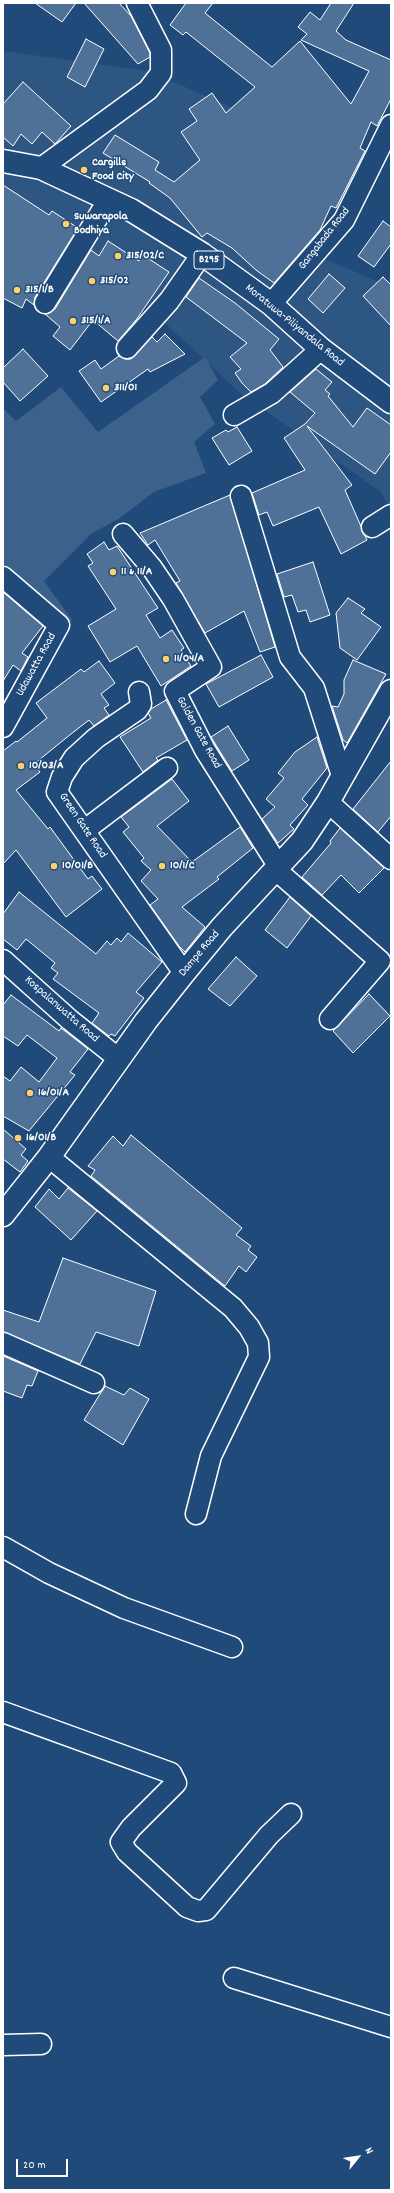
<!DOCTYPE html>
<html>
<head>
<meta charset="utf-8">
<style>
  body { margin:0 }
  #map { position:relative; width:394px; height:2193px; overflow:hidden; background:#1f4a7a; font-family:Dekko,sans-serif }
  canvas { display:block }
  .frame { position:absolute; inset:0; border:4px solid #fff; pointer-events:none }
  .north { position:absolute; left:338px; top:2137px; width:40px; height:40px; -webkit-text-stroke:3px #1f4a7a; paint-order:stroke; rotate:60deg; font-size:11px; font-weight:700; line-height:16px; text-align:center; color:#fff }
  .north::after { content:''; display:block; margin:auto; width:14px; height:18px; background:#fff; clip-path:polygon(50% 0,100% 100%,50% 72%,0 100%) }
  .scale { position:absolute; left:16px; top:2159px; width:52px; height:18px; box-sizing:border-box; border:2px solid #fff; border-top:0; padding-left:5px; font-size:12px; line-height:14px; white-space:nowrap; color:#fff; -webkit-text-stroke:3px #1f4a7a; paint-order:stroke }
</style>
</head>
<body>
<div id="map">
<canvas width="394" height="2193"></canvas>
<div class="frame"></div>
<div class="north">N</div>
<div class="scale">20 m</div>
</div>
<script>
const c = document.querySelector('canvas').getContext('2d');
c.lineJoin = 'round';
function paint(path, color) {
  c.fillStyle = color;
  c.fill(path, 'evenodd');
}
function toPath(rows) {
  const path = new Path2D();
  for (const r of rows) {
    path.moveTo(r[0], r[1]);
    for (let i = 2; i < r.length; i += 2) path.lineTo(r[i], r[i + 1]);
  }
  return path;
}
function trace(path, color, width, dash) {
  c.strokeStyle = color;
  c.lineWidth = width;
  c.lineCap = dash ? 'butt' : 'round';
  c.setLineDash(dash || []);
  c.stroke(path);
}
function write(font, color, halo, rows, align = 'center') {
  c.font = font + ' Dekko,sans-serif';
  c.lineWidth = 3;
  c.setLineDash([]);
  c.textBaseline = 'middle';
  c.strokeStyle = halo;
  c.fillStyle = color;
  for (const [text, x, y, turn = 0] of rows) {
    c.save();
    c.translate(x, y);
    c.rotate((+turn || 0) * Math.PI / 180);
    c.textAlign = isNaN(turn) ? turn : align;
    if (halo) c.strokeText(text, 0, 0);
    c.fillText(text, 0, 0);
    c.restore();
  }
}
paint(toPath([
  [3,51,149,71,294,135,309,252,391,287,391,513,381,492,240,393,120,281,16,212,3,220]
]), '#2e5683');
paint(toPath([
  [205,357,218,380,200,397,215,424,194,442,206,473,154,492,120,518,91,534,44,581,72,620,67,625,3,569,3,408,16,421,61,387,98,432]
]), '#3c618b');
const building = toPath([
  [35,3,76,3,62,22,35,3],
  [84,3,119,3,131,16,150,53,150,57,138,64,84,3],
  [186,3,213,3,205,13,272,67,300,41,351,104,369,71,301,40,307,34,298,27,310,12,320,20,331,3,354,3,336,31,346,40,391,60,391,99,377,126,371,122,360,148,365,151,336,208,331,206,320,230,274,283,256,270,232,248,207,233,202,237,170,198,149,183,150,182,103,153,115,135,159,162,155,170,174,182,200,160,181,132,197,121,189,109,212,93,226,113,255,87,186,32,183,35,170,25,186,3],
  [86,39,104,49,85,87,67,77,86,39],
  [23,82,71,126,55,144,42,132,32,144,21,134,13,146,3,137,3,104,23,82],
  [3,185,49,215,52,211,78,228,35,297,34,305,26,299,22,308,3,298,3,185],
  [383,221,391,227,391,244,374,267,358,256,383,221],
  [108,241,139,261,143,255,169,272,136,320,118,341,93,320,70,350,53,336,60,327,45,314,55,309,91,250,99,256,108,241],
  [329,274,345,288,323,313,308,299,329,274],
  [383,277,391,285,391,326,363,296,383,277],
  [199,278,235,303,279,339,270,350,283,367,265,384,251,392,242,383,235,373,241,369,230,357,247,343,186,297,199,278],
  [165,334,185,354,150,372,148,369,101,402,79,371,95,360,101,369,119,356,125,359,131,359,152,337,157,342,165,334],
  [23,349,48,376,20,401,3,382,3,368,23,349],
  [316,369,332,382,325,390,330,394,328,396,353,427,367,408,391,425,391,452,375,474,307,426,352,485,345,490,367,540,341,554,319,507,273,526,267,512,259,515,252,493,305,470,284,438,305,424,315,413,290,392,316,369],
  [237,427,252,451,229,465,212,438,226,430,228,432,237,427],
  [230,495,275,647,260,652,244,611,205,633,176,583,180,581,155,540,148,545,140,533,230,495],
  [104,542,109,550,117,546,158,608,146,615,160,638,172,630,184,648,181,650,191,666,161,686,137,646,110,662,88,626,116,609,88,566,93,563,87,554,104,542],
  [313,562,330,615,310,622,306,610,298,612,292,595,284,597,277,574,313,562],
  [3,592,43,626,22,653,28,657,21,671,13,665,3,681,3,592],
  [348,598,365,609,361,613,381,627,357,660,340,648,336,613,348,598],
  [261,655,273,677,219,707,206,684,261,655],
  [353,660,386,674,347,743,343,740,332,706,338,707,344,694,344,680,353,660],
  [99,661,115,683,101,694,109,705,104,708,109,715,94,726,89,720,71,734,34,764,40,772,16,790,48,829,50,827,88,879,92,876,102,889,66,917,16,850,3,864,3,751,16,741,17,742,47,718,36,703,81,669,84,672,99,661],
  [166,700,187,740,156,758,158,760,143,772,120,737,151,718,148,713,151,709,166,700],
  [228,726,249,760,232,771,211,737,228,726],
  [317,737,327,768,302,799,308,805,290,825,294,829,278,843,262,819,275,807,266,799,284,778,278,773,295,752,317,737],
  [391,761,391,816,378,832,353,809,391,761],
  [172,779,189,801,157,826,192,862,240,827,253,848,217,877,219,879,182,907,205,927,185,952,179,946,150,905,158,899,141,881,151,870,141,861,144,858,123,832,129,827,121,817,172,779],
  [340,828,384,868,359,893,341,875,322,895,302,877,331,843,330,841,340,828],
  [19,892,96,954,107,941,111,945,117,938,121,942,128,933,162,962,136,992,144,998,115,1036,111,1034,109,1036,92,1023,99,1013,53,979,58,973,51,968,55,963,26,939,17,950,3,939,3,914,19,892],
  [290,897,311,916,287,948,265,930,290,897],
  [236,957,257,976,230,1006,208,989,236,957],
  [369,994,390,1016,353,1053,333,1031,369,994],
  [11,995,59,1031,61,1028,88,1049,70,1072,75,1075,29,1131,3,1116,3,1076,10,1081,21,1067,39,1082,57,1058,27,1035,18,1046,3,1036,3,1005,11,995],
  [3,1129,26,1149,21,1155,28,1161,20,1172,3,1159,3,1129],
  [131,1135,242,1228,236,1235,251,1246,248,1250,257,1257,246,1272,239,1266,225,1286,91,1176,95,1170,88,1166,113,1136,123,1146,131,1135],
  [68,1188,97,1211,71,1240,35,1207,49,1189,59,1199,68,1188],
  [63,1258,156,1291,139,1346,96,1332,80,1364,3,1332,3,1310,39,1322,63,1258],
  [3,1356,38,1371,32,1386,27,1385,22,1398,3,1391,3,1356],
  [105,1386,124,1395,130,1388,149,1399,123,1445,84,1420,105,1386]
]);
paint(building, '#507197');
trace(building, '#fff', 1);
const street = toPath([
  [41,168,148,90,161,73,161,50,137,3],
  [45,303,109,199],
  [271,304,344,220,391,125],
  [127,348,169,301,202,254],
  [234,415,272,393,321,349],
  [241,496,290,657,314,688,342,776],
  [372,527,391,515],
  [123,534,152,568,173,599,211,667,175,691,205,750,279,867],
  [3,577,59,625,3,727],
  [139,692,141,704,137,710,96,738,74,758,62,777,57,792,184,973],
  [328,802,391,859],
  [85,830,167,768],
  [276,870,380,961,330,1019],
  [3,960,70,1020,119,1059],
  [49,1157,233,1308,249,1327,258,1343,259,1357,211,1456,196,1514],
  [3,1343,94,1383],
  [3,1547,49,1573,124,1608,232,1647],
  [3,1712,171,1773,176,1783,131,1828,121,1842,127,1852,187,1907,198,1911,206,1910,269,1835,291,1814],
  [234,1978,391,2027],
  [3,2045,41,2044]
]);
const secondary = toPath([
  [3,1215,49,1157,146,1021,184,973,222,927,302,841,328,802,391,691]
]);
const primary = toPath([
  [3,161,41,168,131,210,202,254,271,304,321,349,391,402]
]);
trace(street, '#fff', 23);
trace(secondary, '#fff', 25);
trace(primary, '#fff', 25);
trace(street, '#1f4a7a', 20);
trace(secondary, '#1f4a7a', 22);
trace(primary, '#1f4a7a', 22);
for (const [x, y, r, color] of [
  [84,170,4,"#ffd166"],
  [66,224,4,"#ffd166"],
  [118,256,4,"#ffd166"],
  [92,281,4,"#ffd166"],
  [17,290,4,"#ffd166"],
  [73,321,4,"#ffd166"],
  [106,388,4,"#ffd166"],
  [113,572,4,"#ffd166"],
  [166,659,4,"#ffd166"],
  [21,766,4,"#ffd166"],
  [54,866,4,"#ffd166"],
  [162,866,4,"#ffd166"],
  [30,1093,4,"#ffd166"],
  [18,1138,4,"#ffd166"]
]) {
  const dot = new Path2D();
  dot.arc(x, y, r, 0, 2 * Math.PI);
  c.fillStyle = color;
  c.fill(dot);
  trace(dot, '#1f4a7a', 1.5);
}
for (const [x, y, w] of [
  [209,260,30]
]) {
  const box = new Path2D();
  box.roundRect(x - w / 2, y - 9, w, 18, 3);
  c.fillStyle = '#1f4a7a';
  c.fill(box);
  trace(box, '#fff', 1);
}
write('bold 11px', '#fff', null, [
  ["B295",209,260]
]);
write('bold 12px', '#fff', '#1f4a7a', [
  ["Cargills",92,163],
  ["Food City",92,177],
  ["Suwarapola",74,217],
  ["Bodhiya",74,231],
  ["315/02/C",126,256],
  ["315/02",100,281],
  ["315/1/B",25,290],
  ["315/1/A",81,321],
  ["311/01",114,388],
  ["11 & 11/A",121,572],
  ["11/04/A",174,659],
  ["10/03/A",29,766],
  ["10/01/B",62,866],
  ["10/1/C",170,866],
  ["16/01/A",38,1093],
  ["16/01/B",26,1138]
], 'left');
write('12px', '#fff', '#1f4a7a', [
  ["Gangabada Road",325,239,-52],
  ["Moratuwa-Piliyandala Road",294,326,39],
  ["Udawatta Road",37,665,-61],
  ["Golden Gate Road",198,733,61],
  ["Green Gate Road",82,826,56],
  ["Dampe Road",200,954,-50],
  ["Kospalanwatta Road",61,1010,41]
]);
</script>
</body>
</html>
